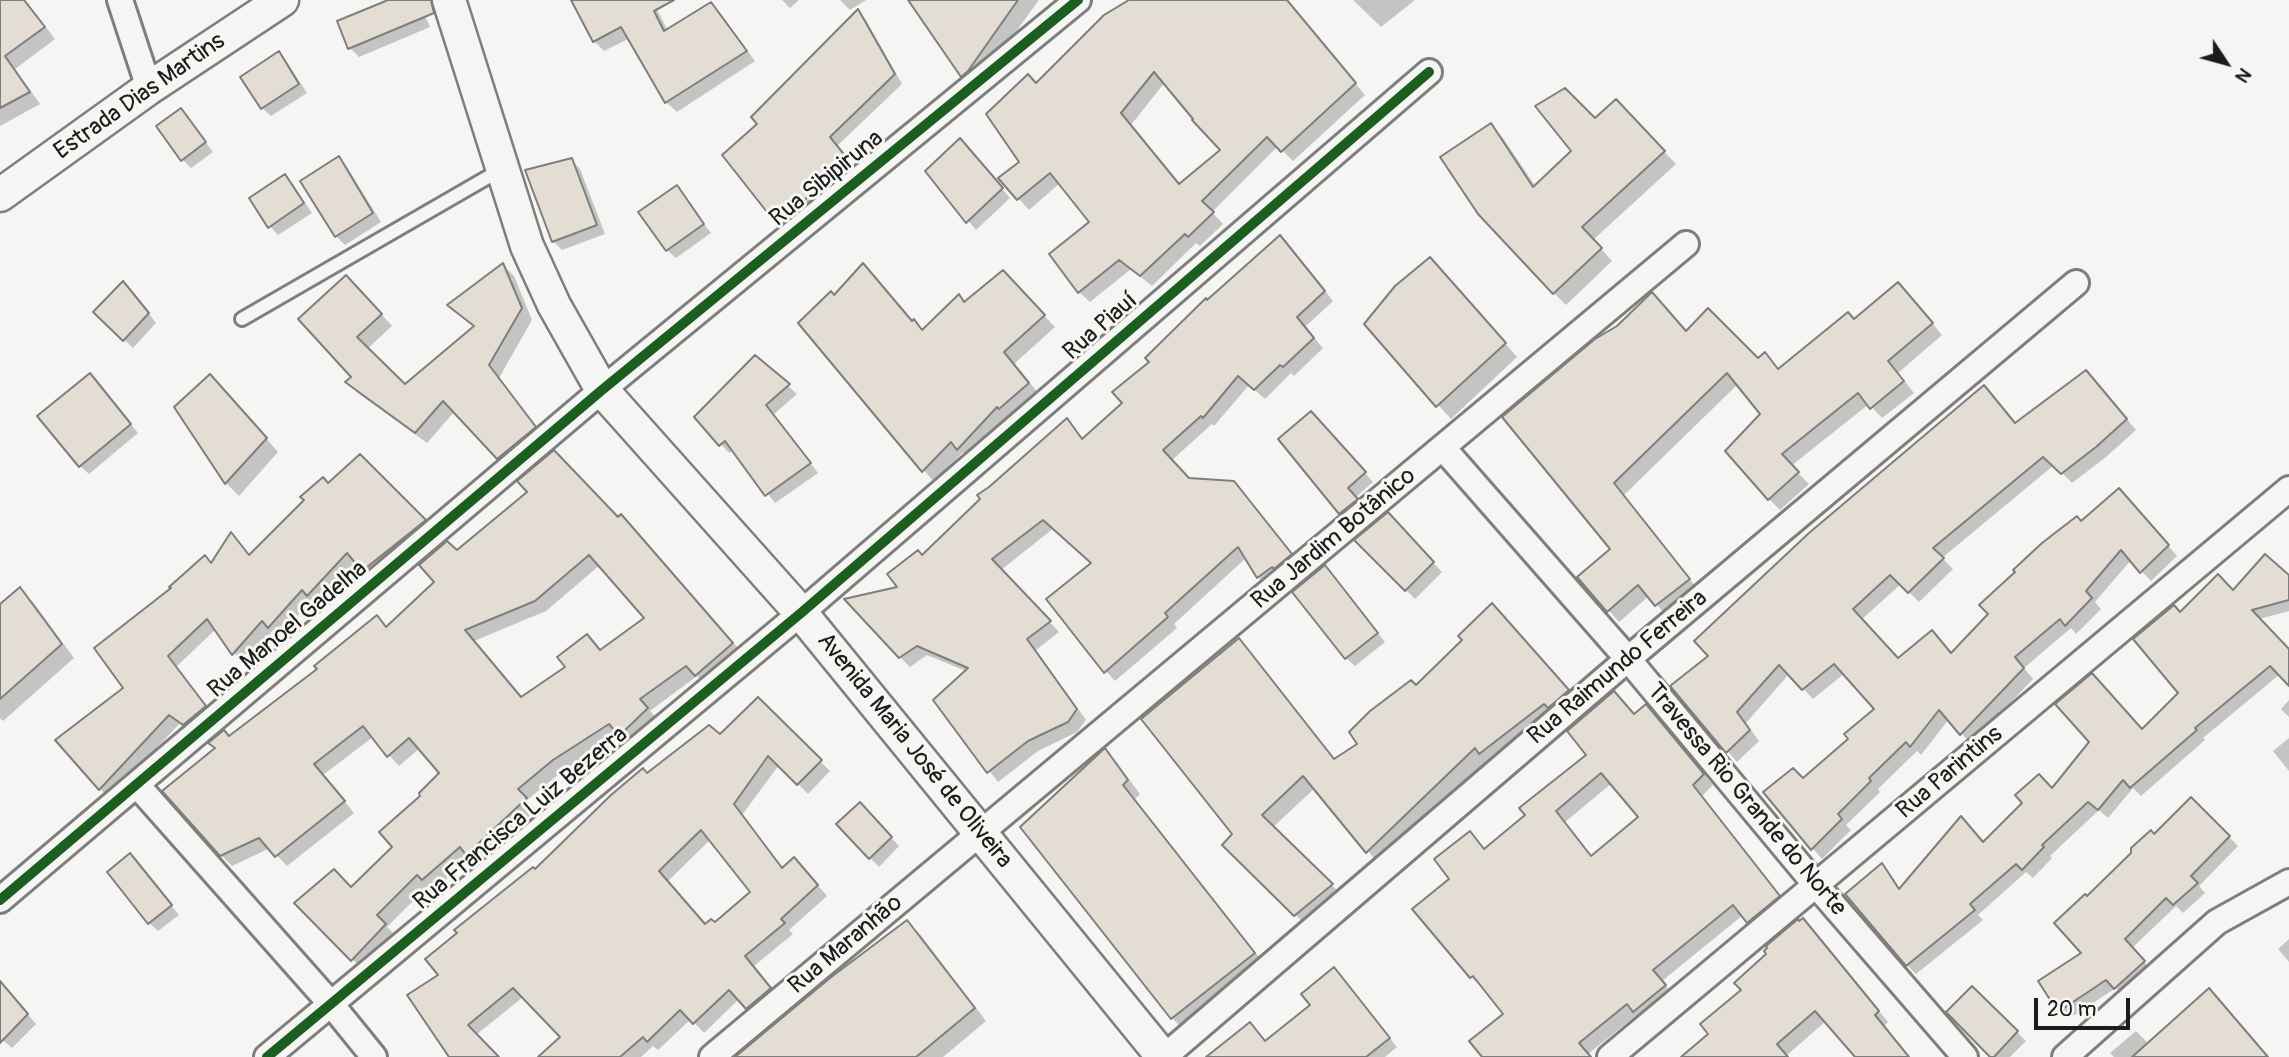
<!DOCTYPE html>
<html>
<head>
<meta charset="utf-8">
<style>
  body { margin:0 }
  #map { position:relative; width:2289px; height:1057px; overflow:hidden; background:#f5f5f3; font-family:Pangolin,sans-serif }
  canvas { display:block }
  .north { position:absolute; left:2191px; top:28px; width:70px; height:70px; -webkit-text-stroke:5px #f6f6f2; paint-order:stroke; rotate:126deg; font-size:19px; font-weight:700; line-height:28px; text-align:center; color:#1c1c1c }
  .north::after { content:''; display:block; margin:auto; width:24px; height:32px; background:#1c1c1c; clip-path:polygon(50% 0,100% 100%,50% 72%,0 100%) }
  .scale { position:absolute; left:2034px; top:998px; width:96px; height:32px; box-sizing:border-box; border:4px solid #1c1c1c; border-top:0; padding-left:9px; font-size:21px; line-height:24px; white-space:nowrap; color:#1c1c1c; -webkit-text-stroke:5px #f6f6f2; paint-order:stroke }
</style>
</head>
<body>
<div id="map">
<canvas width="2289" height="1057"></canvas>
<div class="north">N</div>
<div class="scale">20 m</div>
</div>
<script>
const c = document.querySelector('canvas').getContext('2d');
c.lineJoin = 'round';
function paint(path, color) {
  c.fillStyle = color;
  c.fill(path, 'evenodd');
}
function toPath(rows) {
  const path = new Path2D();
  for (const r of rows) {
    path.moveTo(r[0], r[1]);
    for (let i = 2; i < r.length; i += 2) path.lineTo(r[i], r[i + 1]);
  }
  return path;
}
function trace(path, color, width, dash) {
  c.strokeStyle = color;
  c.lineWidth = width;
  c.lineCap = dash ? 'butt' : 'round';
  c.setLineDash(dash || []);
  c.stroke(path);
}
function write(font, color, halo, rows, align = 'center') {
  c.font = font + ' Pangolin,sans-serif';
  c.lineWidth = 6;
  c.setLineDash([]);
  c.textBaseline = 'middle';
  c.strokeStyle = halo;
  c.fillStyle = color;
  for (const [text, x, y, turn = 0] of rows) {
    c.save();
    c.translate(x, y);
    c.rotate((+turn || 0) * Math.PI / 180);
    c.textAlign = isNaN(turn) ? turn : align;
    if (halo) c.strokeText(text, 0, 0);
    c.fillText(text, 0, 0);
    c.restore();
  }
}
paint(toPath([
  [0,0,25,0,55,39,15,69,40,104,0,126],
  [393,0,418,0,430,27,359,57,350,48],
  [573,0,652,0,668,31,711,4,721,14,755,61,677,112,666,102,630,38,604,51,594,41],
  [782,0,799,0,790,8],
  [840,0,866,0,850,10],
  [910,0,1039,0,980,81,969,81,957,69],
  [1132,0,1286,0,1365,95,1293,161,1278,146,1212,212,1223,224,1200,246,1196,243,1152,286,1131,269,1090,302,1079,292,1092,222,1060,183,1029,210,1001,179,1021,163,1036,85],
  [1165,82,1222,150,1180,186,1131,125],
  [1353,0,1415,0,1381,27],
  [858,12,866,20,902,84,837,146,855,168,788,234,724,156,760,124],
  [278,53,287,62,307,93,271,116,262,108],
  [181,110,213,152,191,168,182,159],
  [1628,114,1676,164,1593,240,1612,261,1566,305,1554,293,1491,125,1503,138,1536,187,1574,151,1595,120],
  [968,149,1010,198,976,230,927,171],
  [338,158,347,167,381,222,345,245,336,236],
  [571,160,580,169,605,234,562,250,554,242,527,171],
  [284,176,293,184,312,213,278,235,270,226],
  [677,188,711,233,676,258,667,250],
  [1290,247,1333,301,1305,327,1323,348,1294,376,1291,373,1265,399,1249,385,1214,426,1212,424,1171,461,1189,480,1234,483,1300,564,1268,587,1258,577,1247,557,1174,624,1177,628,1115,681,1106,671,1093,564,1054,528,1001,570,1059,632,1036,650,1086,720,1077,732,1038,751,998,782,935,700,966,671,927,655,910,667,900,657,900,588,922,556,1067,420,1084,440],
  [503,265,514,276,532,320,499,378,546,439,510,469,455,411,427,443,359,394,348,382,353,377,358,288,392,326,367,349,405,386,475,327,450,306],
  [1443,273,1517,357,1451,419,1366,324],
  [1013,283,1055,327,1014,364,1039,394,1011,419,1009,416,969,459,963,452,934,482,800,323,834,297,914,322,923,331,965,304],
  [132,292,156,323,133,348,95,312],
  [1909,295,1942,335,1898,373,1914,393,1882,418,1869,404,1791,466,1809,484,1780,510,1769,499,1762,414,1738,384,1624,495,1699,591,1667,616,1649,596,1619,622,1580,577,1612,549,1504,417,1687,332,1757,361,1765,355,1780,370,1855,321],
  [755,357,797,394,773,415,818,473,775,503,734,449,729,453,696,417],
  [2095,382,2136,430,2106,457,2072,483,2054,465,1942,558,1953,569,1919,602,1901,584,1861,620,1898,660,1952,655,2081,523,2129,500,2177,556,2151,581,2131,560,2095,602,2101,609,2076,634,2071,628,2024,668,2033,679,1971,744,1949,719,1921,755,1917,751,1878,789,1880,792,1846,825,1851,830,1822,859,1765,793,1803,780,1851,739,1877,709,1845,673,1813,699,1789,674,1746,723,1759,741,1737,762,1672,686,2016,424],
  [98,384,138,433,89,474,80,466],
  [223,389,278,452,239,496,226,483],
  [1320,422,1373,482,1356,497,1365,508,1349,522,1281,439],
  [360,456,434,531,373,579,358,563,318,604,313,599,279,636,273,630,243,664,216,629,176,667,215,717,194,734,180,723,110,798,100,789,126,688,212,564,250,557],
  [1388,515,1442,572,1415,599,1357,540],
  [618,519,632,527,743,654,707,686,697,676,650,711,658,720,630,746,619,734,564,770,527,800,536,810,478,865,471,857,434,890,429,885,387,927,396,936,363,970,297,903,351,889,394,847,421,796,442,773,420,748,399,766,373,737,323,775,354,813,287,866,270,848,232,866,221,855,230,738,320,670,377,617,388,628,436,582,457,552],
  [600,565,647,618,601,651,522,698,474,641,546,611],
  [1333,576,1385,642,1355,666,1346,658],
  [2289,577,2289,611,2259,619,2289,651,2289,684,2280,674,2203,738,2205,740,2141,796,2133,788,2108,818,2099,810,2050,856,2052,858,2033,878,2026,872,1978,915,1983,920,1916,974,1907,965,1882,866,1901,890,1984,843,2052,790,2143,731,2180,693,2180,614,2234,592],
  [20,590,33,602,74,658,3,721,0,718,0,606],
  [1504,618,1580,703,1493,765,1488,760,1379,864,1315,788,1272,828,1344,897,1308,927,1224,845,1235,835,1239,640,1251,653,1336,760,1359,744,1416,687],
  [758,699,830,771,808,794,779,765,742,815,784,869,804,869,827,896,789,930,793,934,754,966,780,999,757,1018,739,999,704,1033,691,1019,658,1050,653,1046,641,1057,541,1057,562,1037,523,997,476,1035,496,1057,451,1057,441,975,535,872,647,775,721,736],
  [711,839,752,893,715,925,706,926,667,882],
  [2289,700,2289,717,2281,709],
  [1635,716,1656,717,1713,785,1702,796,1788,907,1759,932,1743,915,1662,981,1674,996,1645,1021,1638,1014,1588,1054,1591,1057,1484,1057,1506,1014,1483,986,1481,987,1471,977,1452,880,1470,833,1485,850,1527,816],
  [1612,783,1640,818,1592,857,1565,822],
  [2289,738,2289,771,2273,751],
  [1105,751,1118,764,1140,794,1135,799,1267,967,1185,1031,1172,1018,1023,827],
  [2191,799,2238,846,2199,886,2205,893,2183,913,2176,906,2132,948,2152,971,2124,996,2116,988,2068,1019,2060,1010,2084,953,2087,898],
  [859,805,899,846,879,867,838,824],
  [139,864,179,915,158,931,149,923],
  [907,922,920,934,986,1021,943,1057,736,1057],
  [1813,931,1888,1022,1884,1026,1909,1057,1856,1057,1826,1021,1786,1056,1788,1057,1684,1057,1711,1035],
  [2289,939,2289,962,2278,949],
  [1334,969,1397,1047,1385,1057,1226,1057,1266,1043,1313,1005],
  [0,983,36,1024,12,1048,0,1038],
  [1972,988,2026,1041,2010,1057,1993,1057],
  [2209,990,2268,1057,2114,1057,2110,1053,2136,1031,2149,1044]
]), '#0003');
const building = toPath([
  [0,0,24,0,45,27,5,56,30,92,0,108,0,0],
  [388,0,431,0,434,13,348,49,337,21,388,0],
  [571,0,674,0,654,11,664,31,711,2,747,51,665,103,621,27,593,42,571,0],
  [908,0,1018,0,968,71,961,77,908,0],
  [1129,0,1287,0,1356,83,1281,152,1267,137,1202,201,1214,212,1188,237,1185,234,1140,276,1119,260,1078,293,1049,254,1089,222,1050,173,1017,200,998,178,1019,162,986,114,1028,74,1036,83,1104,15,1129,0],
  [1154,72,1193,119,1192,120,1220,150,1179,184,1121,113,1154,72],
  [858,9,895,74,830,137,847,158,778,226,722,155,757,124,751,117,858,9],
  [279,51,299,84,261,109,240,77,279,51],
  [1565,88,1595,118,1616,99,1665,151,1582,227,1602,248,1553,294,1478,214,1440,157,1491,123,1533,187,1571,151,1535,106,1565,88],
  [181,108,206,142,181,161,156,126,181,108],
  [960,138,1003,188,966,223,925,171,960,138],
  [339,156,373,213,335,237,300,181,339,156],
  [572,158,597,225,552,242,525,170,572,158],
  [285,174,304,203,268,228,249,198,285,174],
  [677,185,704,224,666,251,638,212,677,185],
  [1280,235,1325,291,1297,317,1314,338,1283,367,1280,365,1254,390,1238,376,1203,418,1201,416,1163,450,1189,478,1234,481,1292,554,1274,569,1272,567,1257,578,1238,547,1165,613,1168,617,1104,673,1046,599,1091,563,1043,520,992,559,1051,621,1027,639,1077,709,1068,722,1028,741,987,773,933,700,968,668,917,646,899,658,844,599,897,587,887,574,918,550,922,555,980,499,977,495,989,487,1067,418,1082,439,1122,403,1112,392,1149,362,1145,358,1206,298,1207,300,1280,235],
  [1430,257,1506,343,1436,407,1364,324,1395,286,1430,257],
  [503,263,522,308,489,365,536,427,497,459,443,401,415,433,345,382,351,377,298,319,346,275,382,314,357,337,405,384,474,326,447,305,503,263],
  [863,263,912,321,914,319,922,330,959,294,964,302,1003,270,1045,315,1004,352,1029,383,999,409,997,407,957,450,951,442,922,472,798,323,831,291,834,295,863,263],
  [123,281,149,313,123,341,93,312,123,281],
  [1898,282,1933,323,1888,361,1904,381,1870,409,1858,393,1782,454,1799,472,1768,500,1725,451,1760,414,1727,373,1614,483,1690,579,1655,606,1638,585,1607,612,1577,577,1610,549,1502,417,1595,339,1617,326,1652,292,1686,331,1708,308,1758,358,1765,352,1778,369,1848,312,1854,319,1898,282],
  [755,355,790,384,766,405,811,463,765,496,725,441,719,446,694,417,755,355],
  [2086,370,2127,419,2096,447,2061,474,2043,457,1933,548,1944,558,1908,593,1890,575,1853,609,1898,658,1932,630,1951,653,1988,614,1979,605,2015,572,2013,570,2042,543,2077,516,2081,521,2119,488,2169,545,2140,573,2121,550,2086,591,2092,598,2065,626,2060,619,2015,657,2024,668,1960,735,1939,710,1910,747,1906,742,1869,778,1871,781,1838,814,1842,819,1811,850,1763,792,1793,768,1803,778,1848,739,1844,734,1874,709,1834,664,1802,690,1779,665,1737,712,1750,730,1726,753,1670,686,1708,656,1694,641,1809,533,1984,385,2015,423,2086,370],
  [90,373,131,424,79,467,37,416,90,373],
  [210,374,267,438,225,484,174,407,210,374],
  [1311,411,1366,472,1348,488,1358,499,1339,514,1278,439,1311,411],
  [554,450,618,517,621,514,733,643,695,676,686,666,640,699,648,708,619,736,609,724,553,760,518,789,527,798,466,855,460,847,422,880,417,875,377,915,386,924,351,961,294,903,334,869,351,887,392,847,379,832,420,796,419,793,439,773,409,738,387,757,363,726,314,764,345,801,275,857,259,838,220,856,162,791,215,748,208,743,224,730,229,736,317,669,314,666,377,615,386,627,434,582,419,565,447,541,457,550,527,492,517,481,554,450],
  [589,555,644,618,600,650,587,634,557,657,565,667,521,697,465,630,535,601,589,555],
  [360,454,426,520,362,571,347,553,307,596,302,590,268,628,262,621,232,655,207,619,168,656,206,706,183,725,169,715,99,790,55,740,123,688,94,648,171,588,169,587,205,555,211,563,231,532,249,555,304,500,300,497,323,477,328,483,360,454],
  [1388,512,1434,562,1405,591,1354,540,1388,512],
  [2265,554,2289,575,2289,600,2252,610,2289,649,2289,686,2270,666,2195,728,2197,730,2130,788,2123,780,2098,810,2088,802,2042,845,2044,847,2022,870,2016,864,1970,904,1975,910,1906,966,1845,894,1882,863,1899,889,1961,816,1983,842,2022,803,2015,795,2039,774,2052,788,2089,742,2055,704,2092,673,2142,729,2178,693,2133,639,2174,605,2180,612,2218,574,2233,590,2265,554],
  [1325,565,1378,633,1345,659,1292,592,1325,565],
  [20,587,62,644,0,699,0,604,20,587],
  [1492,603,1569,690,1548,708,1544,704,1479,754,1475,748,1366,853,1303,776,1262,815,1333,884,1294,916,1222,845,1232,834,1141,719,1239,638,1334,759,1357,744,1349,732,1370,711,1411,680,1416,685,1462,640,1458,636,1492,603],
  [1614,691,1634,714,1646,704,1704,774,1693,785,1780,896,1747,923,1733,905,1653,970,1666,985,1633,1012,1627,1004,1579,1043,1591,1057,1482,1057,1469,1041,1503,1014,1473,976,1470,978,1412,909,1449,879,1434,859,1470,831,1484,849,1525,815,1519,808,1586,755,1567,731,1614,691],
  [1601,773,1638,817,1591,856,1556,811,1601,773],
  [758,697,822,760,797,785,768,756,734,804,782,868,794,857,818,885,781,919,785,923,745,956,771,988,746,1009,729,990,693,1024,680,1010,647,1042,643,1037,620,1057,538,1057,560,1037,513,988,468,1025,499,1057,449,1057,407,995,438,975,425,959,457,933,454,930,533,867,535,869,611,795,643,768,647,773,709,725,720,734,758,697],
  [701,830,750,892,715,922,711,919,705,924,659,871,701,830],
  [1105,748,1128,780,1123,785,1255,953,1171,1019,1020,827,1105,748],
  [2191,797,2230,836,2191,876,2198,883,2173,905,2166,898,2125,939,2145,961,2114,989,2106,980,2058,1012,2038,981,2081,953,2054,923,2085,894,2087,896,2131,853,2131,848,2151,830,2154,834,2191,797],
  [860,802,892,837,869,859,836,824,860,802],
  [130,853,172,905,148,924,107,872,130,853],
  [1803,918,1879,1011,1875,1015,1909,1057,1855,1057,1815,1011,1777,1044,1788,1057,1681,1057,1708,1034,1700,1024,1741,990,1734,983,1766,954,1764,951,1767,948,1766,946,1798,919,1799,921,1803,918],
  [907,920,975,1008,916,1057,735,1057,830,978,907,920],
  [1334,967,1390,1038,1366,1057,1206,1057,1250,1022,1265,1041,1310,1005,1301,994,1334,967],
  [0,981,28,1014,0,1043,0,981],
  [1972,986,2018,1031,1994,1057,1990,1057,1946,1012,1972,986],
  [2209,988,2268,1057,2132,1057,2209,988]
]);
paint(building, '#e4ddd4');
trace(building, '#7e7e7d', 2);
const service = toPath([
  [242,319,502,169]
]);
const minor = toPath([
  [120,0,149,88],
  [1443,448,1628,659,1816,885,1965,1057],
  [137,785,331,1004,374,1057],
  [0,900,602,390,1078,0],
  [267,1057,801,613,1429,72],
  [712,1057,1686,244],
  [1164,1057,1628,659,2076,283],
  [1610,1057,2289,489],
  [2065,1057,2217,922,2289,882]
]);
const tertiary = toPath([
  [449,0,527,246,554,305,602,390,801,613,1163,1057],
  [0,195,149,88,282,0]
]);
trace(service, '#7e7e7d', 18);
trace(minor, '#7e7e7d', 30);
trace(tertiary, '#7e7e7d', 37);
trace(service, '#f5f5f3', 12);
trace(minor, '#f5f5f3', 24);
trace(tertiary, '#f5f5f3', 32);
trace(toPath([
  [0,900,602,390,1078,0],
  [267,1057,801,613,1429,72]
]), '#1b5e20', 10);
write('24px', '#1c1c1c', '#f6f6f2', [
  ["Estrada Dias Martins",140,97,-35],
  ["Rua Sibipiruna",827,179,-39],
  ["Rua Piauí",1101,327,-41],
  ["Rua Jardim Botânico",1334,539,-40],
  ["Rua Manoel Gadelha",288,630,-40],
  ["Rua Raimundo Ferreira",1618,668,-40],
  ["Avenida Maria José de Oliveira",914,751,51],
  ["Rua Parintins",1950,773,-40],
  ["Travessa Rio Grande do Norte",1746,800,50],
  ["Rua Francisca Luiz Bezerra",521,819,-40],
  ["Rua Maranhão",846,945,-40]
]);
</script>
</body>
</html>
